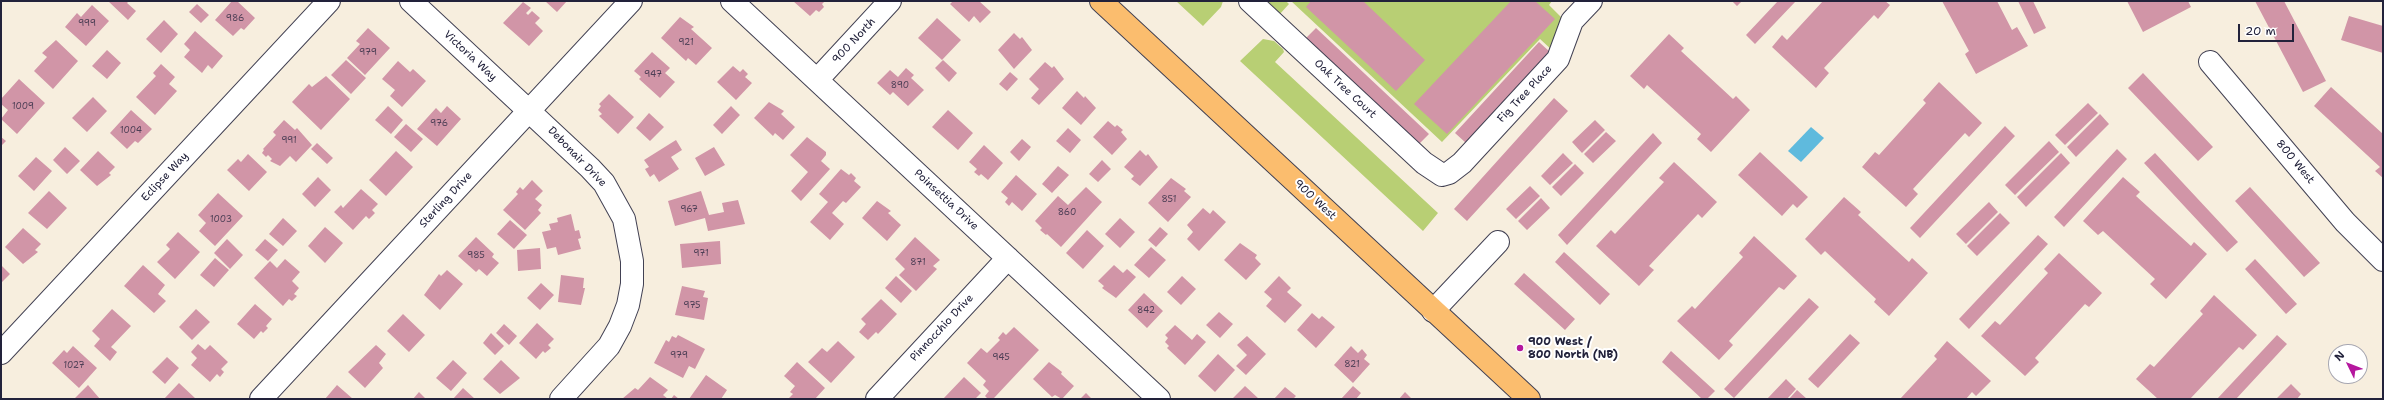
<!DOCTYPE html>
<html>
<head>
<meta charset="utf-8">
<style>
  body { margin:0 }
  #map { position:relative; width:2384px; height:400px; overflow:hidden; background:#f7eede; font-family:"Shantell Sans",sans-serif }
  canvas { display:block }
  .frame { position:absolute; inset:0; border:2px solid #22223b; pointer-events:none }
  .north { position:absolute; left:2328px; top:344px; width:40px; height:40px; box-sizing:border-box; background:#fff; border:1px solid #a7a7b1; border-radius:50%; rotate:313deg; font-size:11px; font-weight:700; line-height:16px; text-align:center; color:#22223b }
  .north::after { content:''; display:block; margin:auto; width:14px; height:18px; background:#b5179e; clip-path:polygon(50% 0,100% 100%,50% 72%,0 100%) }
  .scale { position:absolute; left:2238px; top:24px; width:56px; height:18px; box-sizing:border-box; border:2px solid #22223b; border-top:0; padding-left:5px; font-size:12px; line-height:14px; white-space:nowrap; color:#22223b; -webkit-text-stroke:3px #fff; paint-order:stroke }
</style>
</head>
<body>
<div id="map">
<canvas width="2384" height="400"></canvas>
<div class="frame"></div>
<div class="north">N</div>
<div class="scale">20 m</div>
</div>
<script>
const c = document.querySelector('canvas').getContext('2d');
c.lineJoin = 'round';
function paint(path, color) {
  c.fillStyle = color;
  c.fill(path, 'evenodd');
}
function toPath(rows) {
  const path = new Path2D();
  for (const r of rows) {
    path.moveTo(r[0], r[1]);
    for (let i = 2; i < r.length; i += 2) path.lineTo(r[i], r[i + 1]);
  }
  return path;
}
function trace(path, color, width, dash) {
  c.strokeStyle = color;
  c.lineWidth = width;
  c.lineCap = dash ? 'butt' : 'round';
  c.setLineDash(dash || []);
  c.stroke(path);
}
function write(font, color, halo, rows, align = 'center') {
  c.font = font + ' "Shantell Sans",sans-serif';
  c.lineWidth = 4;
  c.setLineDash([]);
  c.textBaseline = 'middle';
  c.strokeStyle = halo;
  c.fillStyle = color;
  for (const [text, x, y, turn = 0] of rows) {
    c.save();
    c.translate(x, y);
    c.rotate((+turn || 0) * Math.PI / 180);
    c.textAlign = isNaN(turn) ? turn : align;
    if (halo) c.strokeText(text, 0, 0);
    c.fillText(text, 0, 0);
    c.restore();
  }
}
paint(toPath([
  [1176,1,1223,1,1221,7,1203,26],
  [1264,1,1286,1,1289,4,1279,15],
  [1291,1,1552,1,1549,5,1563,19,1553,51,1540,39,1442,142],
  [1263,39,1274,41,1283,49,1284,52,1275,62,1438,213,1423,231,1240,61]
]), '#b8cf74');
paint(toPath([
  [1811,127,1824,138,1801,162,1788,151]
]), '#5fbadd');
paint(toPath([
  [108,1,129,1,127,3,136,11,128,20],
  [232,1,237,1,255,18,244,30,241,28,233,36,215,20],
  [545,1,567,1,557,12],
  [793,1,825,1,822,4,824,7,819,12,816,10,810,16],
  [953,1,979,1,991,12,980,23,974,16,969,22,950,4],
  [1311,1,1363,1,1425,60,1396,91,1306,7],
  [1511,1,1535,1,1555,19,1447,134,1414,104],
  [1732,1,1742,1,1737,6],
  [1778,1,1796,1,1755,44,1746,35],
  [1823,1,1885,1,1890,5,1878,19,1874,15,1824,68,1829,73,1816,88,1772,47,1782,35,1787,40],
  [1942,1,1997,1,2012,30,2017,27,2028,46,1976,74,1965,54,1969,51],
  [2018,1,2033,1,2046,28,2034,34],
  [2127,1,2188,1,2191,7,2143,32],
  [2255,1,2284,1,2326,81,2303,92],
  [523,2,531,8,526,13,528,15,532,11,540,18,535,23,543,31,529,46,503,23],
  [197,4,209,15,201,23,189,12],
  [92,5,109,21,86,46,65,27,77,13,81,17],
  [2349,16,2383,26,2383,53,2341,40],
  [680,17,694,27,691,29,712,48,696,65,688,58,686,61,661,38],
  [937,18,961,40,942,60,918,38],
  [164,20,178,34,161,53,146,39],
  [368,28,390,48,365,75,347,58,360,44,356,41],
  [1316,28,1429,134,1418,145,1305,39],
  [195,31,223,56,212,69,208,65,202,73,184,57,190,50,184,44],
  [1014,33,1020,39,1022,37,1032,50,1014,69,998,50],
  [1669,34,1684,48,1681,51,1733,99,1736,96,1750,110,1711,152,1697,139,1701,134,1647,85,1644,89,1630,76],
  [56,40,78,61,53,89,34,71,47,57,42,53],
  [1539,42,1550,52,1466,143,1455,133],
  [107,50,121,63,107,79,92,66],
  [652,52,670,68,665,73,675,82,660,98,639,79,641,77,634,71],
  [346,60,366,78,351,94,331,75],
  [943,60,957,73,949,82,935,68],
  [398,61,410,72,413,69,426,81,402,107,390,96,395,90,382,79],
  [1045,62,1052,68,1054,66,1064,79,1039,105,1031,98,1039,89,1029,79],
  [161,64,175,77,169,84,177,91,155,115,136,97,156,76,153,73],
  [733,66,740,72,743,69,748,74,745,77,752,83,736,100,717,82],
  [906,68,914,75,911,78,924,90,908,106,893,92,890,95,877,83,890,70,898,77],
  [1010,72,1018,79,1007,91,999,84],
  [2143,73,2213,147,2198,161,2128,88],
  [326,76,350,99,321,130,292,102,309,84,312,87],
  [19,79,45,103,17,134,1,119,8,110,1,104,1,99],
  [1939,82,1982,123,1969,137,1965,133,1913,189,1918,194,1906,207,1862,167,1875,152,1879,155,1926,103,1923,100],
  [2331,87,2383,134,2383,178,2375,171,2380,167,2314,106],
  [1077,91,1084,98,1085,96,1096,108,1081,125,1062,108],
  [609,94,634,117,618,134,599,116,602,114,598,110,601,106,599,104],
  [93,97,107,111,87,132,72,118],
  [1554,98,1568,111,1467,221,1454,209],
  [769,102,784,111,781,114,795,127,783,140,775,133,773,136,754,118],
  [2088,103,2098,113,2065,145,2055,135],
  [388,106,403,120,391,134,375,120],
  [447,106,461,119,437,146,417,129,436,108,441,113],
  [731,106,740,115,722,134,713,125],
  [131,110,152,129,138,143,135,141,127,149,110,133],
  [948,110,973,133,958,150,932,127],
  [649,113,664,127,650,141,636,128],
  [2100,114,2109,124,2076,157,2067,147],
  [284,120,295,130,297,128,312,145,296,162,290,156,280,166,270,161,272,159,268,155,266,157,262,153,264,150,263,149,276,135,273,132],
  [1595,120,1605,130,1582,153,1572,142],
  [1108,121,1115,127,1117,125,1123,130,1121,132,1127,139,1112,155,1093,137],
  [406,124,423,139,411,152,394,137],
  [2005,126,2015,136,1920,238,1910,228],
  [1068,128,1081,140,1070,153,1056,141],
  [1606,132,1616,141,1593,163,1584,154],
  [1653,133,1662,143,1567,245,1558,235],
  [1,137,6,141,1,146],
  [807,137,826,152,826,155,821,161,830,169,801,201,791,191,808,172,790,155],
  [1022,139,1031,147,1019,161,1010,152],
  [676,140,682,150,671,157,679,169,659,182,654,174,650,177,645,169,649,167,644,160],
  [2049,141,2059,152,2015,195,2005,185],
  [317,143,333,158,327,164,311,149],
  [984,145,1003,163,988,180,981,174,979,176,974,172,977,169,969,162],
  [65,147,80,161,67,174,53,160],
  [714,147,725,165,705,176,695,158],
  [2117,149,2127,159,2064,227,2054,217],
  [1140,150,1146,156,1148,154,1158,167,1140,186,1131,179,1134,176,1124,167],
  [98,151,115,167,109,173,111,175,97,186,80,170],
  [396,151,413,167,386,196,369,180],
  [1760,152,1808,197,1797,208,1793,204,1782,216,1738,175],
  [1563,153,1573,163,1550,185,1541,176],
  [2061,153,2070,163,2026,207,2017,197],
  [2155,153,2238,242,2227,252,2144,163],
  [248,154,267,172,249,191,227,170,238,159,241,162],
  [36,157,52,171,34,191,18,176],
  [1102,160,1111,169,1098,182,1089,174],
  [1674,162,1717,202,1702,218,1698,214,1649,266,1654,270,1639,286,1596,246,1611,230,1615,234,1664,182,1659,178],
  [1575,164,1584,173,1561,196,1552,187],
  [1058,166,1069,175,1052,193,1042,184],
  [841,169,849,175,851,173,856,178,854,181,861,187,846,203,843,201,832,213,844,224,830,240,810,222,828,202,819,194],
  [1016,175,1037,194,1022,211,1012,202,1009,206,1005,202,1008,198,1001,192],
  [318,177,331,190,315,207,302,194],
  [2123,177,2140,192,2136,196,2191,246,2194,242,2207,254,2166,299,2150,284,2155,279,2103,231,2098,235,2083,221],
  [1171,178,1186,189,1184,191,1191,197,1168,222,1148,203],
  [532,180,543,191,535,199,542,205,538,210,541,213,525,230,503,210,518,194,516,192,520,187,523,190],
  [1530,186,1540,196,1516,219,1506,209],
  [1086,187,1102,202,1061,247,1047,234,1046,235,1040,230,1042,228,1035,221,1058,196,1068,205],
  [2250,187,2320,263,2304,277,2235,201],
  [361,189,378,204,372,210,375,213,369,219,366,216,353,230,334,212,341,205,343,208],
  [49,191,67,208,47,229,28,213],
  [701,191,709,215,724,212,722,203,738,200,745,224,708,231,705,218,675,226,668,201],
  [218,193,243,216,215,246,199,231,206,223,198,215],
  [1844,197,1861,212,1858,215,1909,262,1912,258,1928,273,1889,316,1874,302,1876,299,1825,251,1821,255,1805,239],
  [1541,198,1550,208,1527,230,1518,221],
  [877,201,891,211,888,213,901,225,887,241,862,218],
  [1989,202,1998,212,1966,244,1956,234],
  [1203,208,1210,214,1213,210,1226,222,1199,251,1187,239,1193,232,1187,225],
  [2000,213,2010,223,1977,256,1967,246],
  [571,214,575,231,579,230,581,238,578,239,581,249,558,255,556,247,547,249,542,232,551,230,549,224,558,222,557,218],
  [283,218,297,231,283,246,269,234],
  [1120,218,1135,232,1120,248,1105,234],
  [510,220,527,235,514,249,497,234],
  [325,227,343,243,325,263,308,246],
  [1160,227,1168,234,1156,247,1148,240],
  [23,228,41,244,35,250,38,252,23,264,5,247],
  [1087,230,1104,246,1083,269,1066,253],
  [178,232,200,252,175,279,157,262,170,249,166,245],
  [2038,235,2048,244,1969,329,1959,319],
  [1754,236,1797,276,1784,290,1779,287,1729,341,1733,345,1719,360,1677,321,1692,306,1695,309,1743,257,1739,253],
  [476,237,494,254,492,257,499,263,487,276,479,269,476,272,458,256],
  [915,237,940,260,933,266,937,269,916,291,899,275,905,269,895,259],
  [227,239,243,255,230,269,214,253],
  [265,239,278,250,268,261,255,250],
  [720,241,721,264,682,268,680,244],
  [1240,243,1257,255,1255,258,1261,264,1246,280,1224,260],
  [1151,247,1166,260,1149,278,1134,265],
  [540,248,541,269,518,271,517,250],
  [1564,252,1610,294,1600,305,1555,262],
  [2059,253,2102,293,2089,307,2085,304,2035,358,2039,362,2025,376,1981,336,1995,321,2000,325,2048,273,2044,269],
  [215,258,229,270,214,287,200,275],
  [285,259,300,272,292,281,299,288,294,294,297,296,292,301,289,299,283,306,254,278,270,261,277,268],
  [2255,259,2297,304,2286,314,2245,269],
  [1,265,10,274,1,283],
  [143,265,165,285,158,294,166,301,154,313,124,286],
  [1114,265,1123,273,1127,269,1136,277,1116,298,1102,288,1104,286,1098,281],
  [447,270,463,284,440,310,424,295,439,274,441,276],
  [1524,273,1575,319,1565,330,1514,284],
  [561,275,584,278,583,288,585,288,581,305,558,302],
  [896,276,912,291,901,303,885,288],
  [1182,276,1196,289,1181,305,1167,292],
  [1279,276,1291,288,1287,292,1302,305,1285,323,1266,306,1272,299,1264,292],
  [541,283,554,295,540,310,527,298],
  [682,286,705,291,703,297,708,298,704,320,675,315],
  [1144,293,1163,311,1147,328,1128,310],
  [2214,295,2257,335,2243,350,2239,347,2190,399,2158,399,2136,379,2150,364,2154,367,2203,314,2200,311],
  [1809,298,1819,307,1734,398,1724,389],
  [881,299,897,314,878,334,876,332,868,340,859,332,866,324,861,319],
  [255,304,272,319,266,326,268,328,263,333,261,331,254,339,237,324],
  [112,309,131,326,111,347,117,352,110,361,94,346,100,339,92,331],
  [196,309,210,322,192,340,179,327],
  [1219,312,1233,324,1220,338,1206,325],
  [1312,313,1319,319,1322,316,1335,327,1316,348,1297,330],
  [403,314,425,335,409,352,387,331],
  [537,323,554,339,548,345,551,348,545,353,543,351,536,359,519,343],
  [504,324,517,336,509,345,496,333],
  [1175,325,1192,340,1197,334,1206,342,1185,365,1167,348,1169,346,1165,342,1168,338,1165,335],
  [1014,327,1039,350,994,398,988,399,985,396,989,391,983,385,986,381,967,363,981,348,987,353,1000,340,998,338,1003,332,1006,335],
  [491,333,504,346,495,355,483,343],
  [1850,334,1860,343,1818,388,1808,379],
  [678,335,705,349,695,369,689,366,683,378,654,363,666,340,669,342,672,336,676,338],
  [2277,335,2287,344,2236,399,2217,399],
  [1247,336,1266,354,1246,375,1236,366,1247,355,1237,345],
  [838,341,855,357,831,383,808,362,822,348,827,352],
  [1947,341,1991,381,1976,396,1972,392,1966,399,1900,399,1937,359,1934,356],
  [198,344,205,350,210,345,228,362,221,369,224,372,220,377,217,374,210,382,191,365,197,358,191,352],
  [376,345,386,354,379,363,383,368,365,388,348,372],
  [73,346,97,368,79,388,52,363,64,350,67,353],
  [1351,346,1358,353,1362,349,1367,355,1364,359,1370,364,1353,383,1334,365],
  [1671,351,1715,391,1707,399,1702,399,1662,362],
  [1218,354,1235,370,1215,392,1198,376],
  [167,357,179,368,165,384,152,372],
  [453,360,467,373,451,391,436,378],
  [501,360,520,378,500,394,483,379],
  [797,362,825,388,815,399,788,399,793,394,790,392,795,386,784,376],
  [1049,362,1062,372,1061,374,1074,386,1062,399,1055,395,1052,397,1033,379],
  [706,375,727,390,721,399,689,399],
  [650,377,668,390,663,395,668,399,622,399,635,388,638,390],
  [964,377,981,393,975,399,943,399],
  [1786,379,1796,389,1787,399,1767,399],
  [179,383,196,399,164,399],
  [2291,384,2301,394,2297,399,2276,399],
  [88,385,100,399,74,399],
  [337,385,353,399,325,399],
  [1245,386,1259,399,1232,399],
  [1353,386,1361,393,1356,399,1341,399],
  [1285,387,1296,396,1293,399,1274,399],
  [463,388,475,399,453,399],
  [1797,390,1807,399,1789,399],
  [419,392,426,399,413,399],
  [1405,392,1412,399,1399,399],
  [1086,393,1092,399,1080,399],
  [674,395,679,399,671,399]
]), '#d195a7');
const minor = toPath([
  [411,1,590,168,604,183,624,219,632,261,632,284,628,305,620,326,609,346,561,399],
  [732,1,1159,399],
  [1250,1,1424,163,1442,175,1449,173,1462,163,1558,59,1572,21,1591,1],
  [2210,62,2345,222,2383,260],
  [817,80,890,1],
  [1433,311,1498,242],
  [1,353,329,1],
  [261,399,631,1],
  [877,399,1008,258]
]);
const major = toPath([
  [1101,1,1529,399]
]);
trace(minor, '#424153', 24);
trace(major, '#424153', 24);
trace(minor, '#fff', 22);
trace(major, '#fbbd6e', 22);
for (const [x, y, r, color] of [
  [1520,348,4,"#b5179e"]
]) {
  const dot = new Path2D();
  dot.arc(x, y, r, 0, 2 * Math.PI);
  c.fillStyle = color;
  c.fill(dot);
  trace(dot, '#fff', 1.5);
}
write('9px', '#4e3f56', null, [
  ["986",235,19],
  ["999",87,24],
  ["921",686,43],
  ["979",368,53],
  ["947",653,75],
  ["890",900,86],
  ["1009",23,107],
  ["976",439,124],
  ["1004",131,131],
  ["991",289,141],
  ["851",1169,200],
  ["967",689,210],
  ["860",1067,213],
  ["1003",221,220],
  ["971",701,254],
  ["985",476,256],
  ["871",918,263],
  ["975",692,306],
  ["842",1146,311],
  ["979",679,356],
  ["945",1001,358],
  ["821",1352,365],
  ["1027",74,366]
]);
write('11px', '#22223b', '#fff', [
  ["900 North",854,41,-47],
  ["Victoria Way",470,56,43],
  ["Oak Tree Court",1345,89,43],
  ["Fig Tree Place",1525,94,-47],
  ["Debonair Drive",577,157,46],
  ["800 West",2295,162,50],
  ["Eclipse Way",165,177,-47],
  ["Sterling Drive",446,200,-47],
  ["Poinsettia Drive",946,200,43],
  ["900 West",1315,200,43],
  ["Pinnocchio Drive",942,328,-47]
]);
write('bold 11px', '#22223b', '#fff', [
  ["900 West /",1528,342],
  ["800 North (NB)",1528,355]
], 'left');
</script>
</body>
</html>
